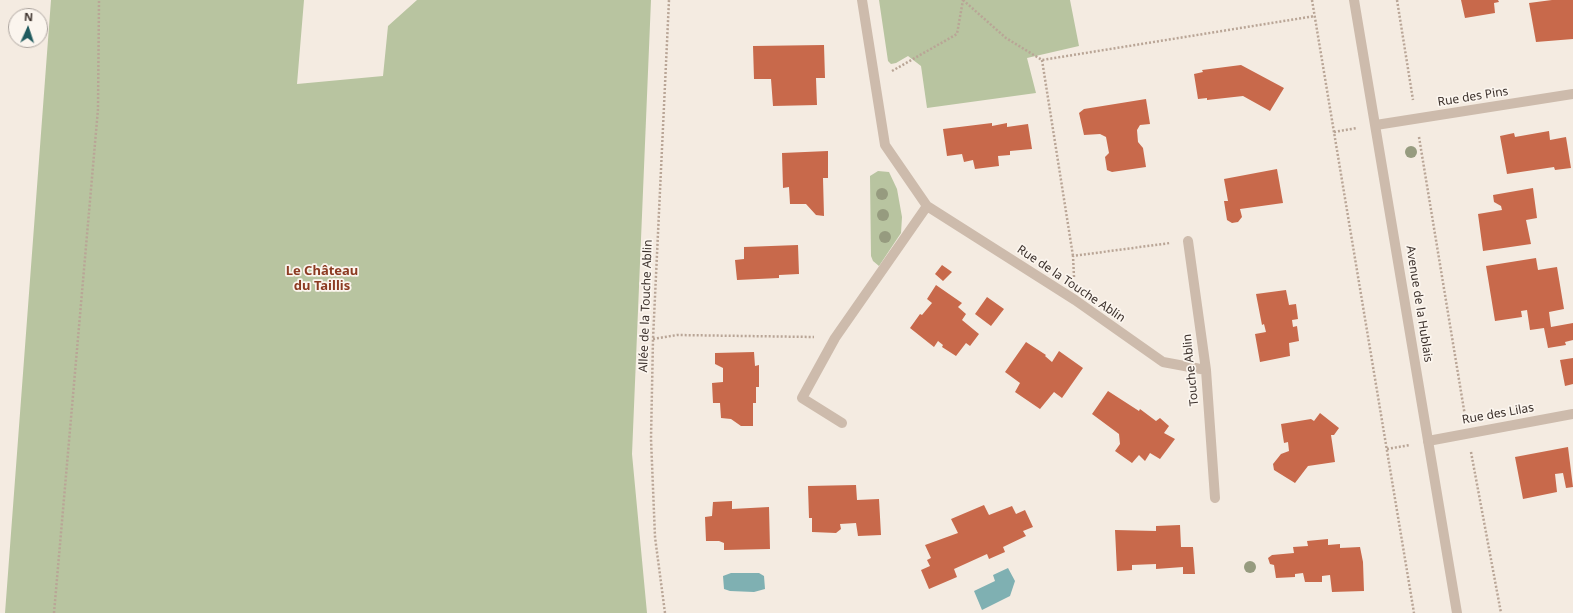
<!DOCTYPE html>
<html>
<head>
<meta charset="utf-8">
<style>
  body { margin:0 }
  #map { position:relative; width:1573px; height:613px; overflow:hidden; background:#f4ebe1; font-family:"Noto Sans",sans-serif }
  canvas { display:block }
  .north { position:absolute; left:8px; top:8px; width:40px; height:40px; box-sizing:border-box; background:#fbf5ee; border:1px solid #aea6a0; border-radius:50%; rotate:3deg; font-size:11px; font-weight:700; line-height:16px; text-align:center; color:#3b302b }
  .north::after { content:''; display:block; margin:auto; width:14px; height:18px; background:#1f5a5e; clip-path:polygon(50% 0,100% 100%,50% 72%,0 100%) }
</style>
</head>
<body>
<div id="map">
<canvas width="1573" height="613"></canvas>
<div class="north">N</div>
</div>
<script>
const c = document.querySelector('canvas').getContext('2d');
c.lineJoin = 'round';
function paint(path, color) {
  c.fillStyle = color;
  c.fill(path, 'evenodd');
}
function toPath(rows) {
  const path = new Path2D();
  for (const r of rows) {
    path.moveTo(r[0], r[1]);
    for (let i = 2; i < r.length; i += 2) path.lineTo(r[i], r[i + 1]);
  }
  return path;
}
function trace(path, color, width, dash) {
  c.strokeStyle = color;
  c.lineWidth = width;
  c.lineCap = dash ? 'butt' : 'round';
  c.setLineDash(dash || []);
  c.stroke(path);
}
function write(font, color, halo, rows, align = 'center') {
  c.font = font + ' "Noto Sans",sans-serif';
  c.lineWidth = 3.5;
  c.setLineDash([]);
  c.textBaseline = 'middle';
  c.strokeStyle = halo;
  c.fillStyle = color;
  for (const [text, x, y, turn = 0] of rows) {
    c.save();
    c.translate(x, y);
    c.rotate((+turn || 0) * Math.PI / 180);
    c.textAlign = isNaN(turn) ? turn : align;
    if (halo) c.strokeText(text, 0, 0);
    c.fillText(text, 0, 0);
    c.restore();
  }
}
paint(toPath([
  [51,0,304,0,297,84,383,76,388,26,417,0,651,0,632,454,647,613,5,613],
  [879,0,1070,0,1079,46,1027,58,1036,93,927,108,921,66,908,56,896,63,891,64,888,61],
  [878,171,889,172,897,189,902,217,901,233,879,266,873,261,871,256,870,176]
]), '#b8c4a0');
paint(toPath([
  [1008,568,1015,581,1010,596,982,610,974,591,995,581,993,575],
  [731,573,759,573,764,576,765,589,754,592,730,591,724,589,723,576]
]), '#7fb0b2');
paint(toPath([
  [1461,0,1498,0,1499,2,1494,3,1495,13,1465,18],
  [1552,0,1573,0,1573,39,1536,42,1529,3],
  [824,45,825,78,816,78,817,105,773,106,771,79,754,79,753,46],
  [1241,65,1284,88,1270,111,1243,96,1207,100,1207,98,1198,99,1194,74,1203,72,1202,70],
  [1146,99,1150,124,1140,125,1137,130,1138,142,1143,148,1146,167,1112,172,1107,170,1105,157,1109,153,1106,137,1100,134,1084,135,1079,113,1084,109],
  [992,123,992,126,1007,123,1007,127,1028,124,1032,149,1010,151,1010,155,998,156,999,166,975,169,973,160,964,162,962,154,947,156,943,129],
  [1549,131,1550,140,1566,137,1571,168,1555,170,1554,167,1507,174,1500,136,1514,133,1515,137],
  [828,151,828,178,823,178,824,216,816,215,806,204,790,204,789,187,783,188,782,153],
  [1277,169,1283,203,1240,209,1242,217,1238,222,1232,223,1227,220,1224,201,1228,201,1224,179],
  [1533,188,1537,218,1526,220,1531,244,1483,251,1478,214,1502,210,1501,206,1494,202,1493,195],
  [798,245,799,274,779,275,779,278,737,280,735,260,744,259,744,247],
  [1536,258,1538,270,1557,267,1564,309,1549,312,1551,327,1573,323,1573,340,1565,342,1566,345,1548,348,1544,328,1530,330,1527,310,1521,311,1522,317,1495,321,1486,266],
  [942,265,952,272,943,281,935,274],
  [936,285,962,303,958,307,966,314,962,320,979,334,970,346,966,343,956,356,942,347,943,345,938,341,934,347,910,328,920,314,922,315,932,303,927,299],
  [1286,290,1289,305,1296,304,1298,319,1292,320,1293,327,1297,326,1299,341,1289,343,1290,356,1260,362,1255,334,1266,332,1264,324,1262,325,1256,294],
  [987,297,1004,309,991,326,975,314],
  [1026,342,1046,355,1045,356,1052,362,1059,351,1083,368,1062,398,1054,392,1040,409,1015,392,1020,383,1005,372],
  [754,352,755,366,759,365,759,387,756,387,756,403,753,403,753,426,741,426,731,419,721,418,720,403,713,403,712,383,723,382,723,368,715,364,715,353],
  [1573,358,1573,384,1565,386,1560,360],
  [1108,391,1139,411,1140,409,1156,421,1160,418,1169,426,1164,433,1175,439,1160,459,1150,453,1145,461,1139,455,1132,463,1115,451,1120,444,1119,434,1092,414],
  [1320,413,1339,428,1334,435,1331,435,1335,462,1308,466,1295,483,1274,470,1273,464,1281,454,1289,451,1288,442,1284,443,1281,424,1311,419,1314,421],
  [1568,447,1573,487,1566,488,1563,473,1555,474,1557,492,1523,499,1515,457],
  [856,485,857,500,879,499,881,535,858,536,856,523,840,524,841,529,836,533,812,532,812,518,809,518,808,486],
  [732,501,732,509,769,507,770,549,724,550,724,543,719,541,706,541,705,517,712,516,713,502],
  [984,505,989,515,1012,506,1016,514,1025,510,1033,527,1023,531,1026,536,1003,547,1005,552,989,559,987,554,954,569,957,577,929,589,921,570,930,566,927,560,931,558,925,545,958,533,951,519],
  [1180,525,1181,547,1193,547,1195,574,1183,574,1183,567,1156,569,1156,564,1132,565,1132,570,1117,571,1115,530,1156,531,1156,526],
  [1328,539,1328,545,1340,544,1340,548,1360,547,1363,562,1364,591,1332,592,1330,575,1322,576,1322,582,1305,582,1303,573,1295,574,1295,577,1276,578,1274,565,1270,564,1268,558,1272,555,1294,553,1293,547,1308,546,1307,541]
]), '#c8694b');
trace(toPath([
  [963,0,1006,38,1042,60,1315,16],
  [1312,0,1414,613],
  [1397,0,1413,100],
  [1042,60,1073,256],
  [892,71,957,34,963,0],
  [1334,132,1357,128],
  [1419,137,1465,416],
  [1074,277,1073,256,1170,243],
  [653,339,677,335,814,337],
  [1387,449,1410,445],
  [1471,452,1501,613],
  [54,613,98,109,99,0],
  [665,613,655,537,651,439,653,339,669,0]
]), '#b9a596', 2.5, [2, 2]);
trace(toPath([
  [862,0,885,145,927,206,1075,300,1163,362,1206,370],
  [1376,125,1573,94],
  [1188,241,1206,370,1215,498],
  [842,423,802,398,835,338,927,206],
  [1428,441,1573,414]
]), '#cdbbac', 10);
trace(toPath([
  [1354,0,1457,613]
]), '#cdbbac', 10);
c.fillStyle = '#969b7f';
for (const [x, y] of [
  [1411,152],
  [882,194],
  [883,215],
  [885,237],
  [1250,567]
]) {
  c.beginPath();
  c.arc(x, y, 6, 0, 2 * Math.PI);
  c.fill();
}
write('12px', '#3b302b', '#fbf5ee', [
  ["Rue des Pins",1473,97,-9],
  ["Rue de la Touche Ablin",1071,284,34],
  ["Avenue de la Hublais",1419,304,81],
  ["Allée de la Touche Ablin",646,306,-88],
  ["Touche Ablin",1191,370,-96],
  ["Rue des Lilas",1498,414,-10]
]);
write('bold 13px', '#8c3b22', '#fbf5ee', [
  ["Le Château",322,271],
  ["du Taillis",322,286]
]);
</script>
</body>
</html>
